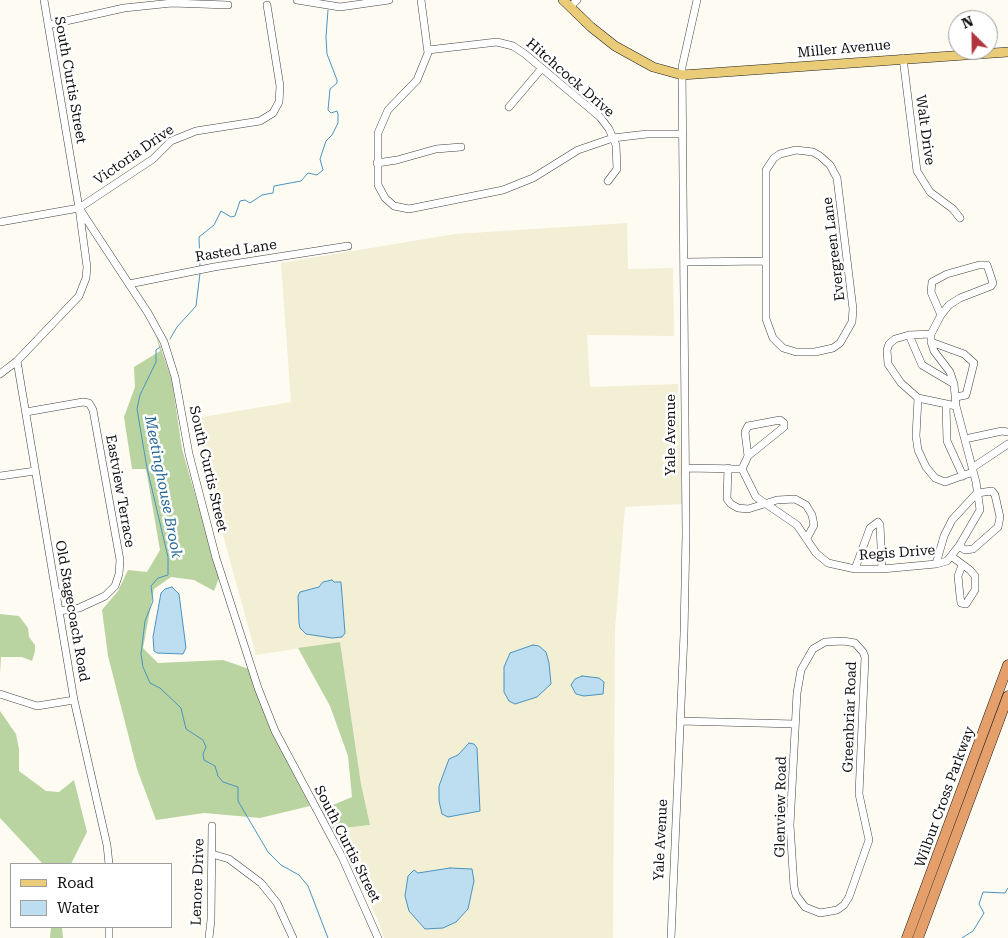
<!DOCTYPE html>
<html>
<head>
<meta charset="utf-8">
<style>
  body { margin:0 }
  #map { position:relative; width:1008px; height:938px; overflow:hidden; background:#fefbf3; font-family:"Roboto Serif",serif }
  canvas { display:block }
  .legend { position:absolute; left:10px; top:863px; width:162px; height:65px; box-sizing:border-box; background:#fff; border:1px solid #9f9f9f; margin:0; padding:6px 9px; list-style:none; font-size:15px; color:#0f0f0f }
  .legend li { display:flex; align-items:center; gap:10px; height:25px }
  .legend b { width:25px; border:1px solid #9f9f9f }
  .north { position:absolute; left:948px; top:10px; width:50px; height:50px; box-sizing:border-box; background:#fff; border:1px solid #9f9f9f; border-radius:50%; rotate:337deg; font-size:14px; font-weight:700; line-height:20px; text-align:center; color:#0f0f0f }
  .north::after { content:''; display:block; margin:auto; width:18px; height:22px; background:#b1353e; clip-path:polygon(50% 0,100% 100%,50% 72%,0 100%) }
</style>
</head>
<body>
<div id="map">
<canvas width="1008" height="938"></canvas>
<ul class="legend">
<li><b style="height:6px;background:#eacb77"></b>Road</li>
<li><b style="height:14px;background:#bddef0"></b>Water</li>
</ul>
<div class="north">N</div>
</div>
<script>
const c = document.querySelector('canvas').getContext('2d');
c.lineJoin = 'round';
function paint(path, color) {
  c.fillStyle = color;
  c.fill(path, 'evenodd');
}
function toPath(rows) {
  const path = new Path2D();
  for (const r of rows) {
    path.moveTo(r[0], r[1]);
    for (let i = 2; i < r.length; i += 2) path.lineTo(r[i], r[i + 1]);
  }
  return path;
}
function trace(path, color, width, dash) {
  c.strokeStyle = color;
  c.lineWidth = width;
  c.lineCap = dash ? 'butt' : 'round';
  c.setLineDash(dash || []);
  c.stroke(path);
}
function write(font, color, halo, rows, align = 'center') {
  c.font = font + ' "Roboto Serif",serif';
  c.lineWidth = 5;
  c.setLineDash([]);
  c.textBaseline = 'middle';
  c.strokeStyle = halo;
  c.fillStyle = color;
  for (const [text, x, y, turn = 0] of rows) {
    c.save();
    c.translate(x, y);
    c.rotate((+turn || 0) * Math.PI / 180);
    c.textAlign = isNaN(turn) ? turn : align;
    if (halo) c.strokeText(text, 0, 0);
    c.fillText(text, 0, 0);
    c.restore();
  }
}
paint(toPath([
  [627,223,628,269,673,268,674,336,587,335,590,387,678,384,682,504,625,507,615,629,613,938,384,938,378,920,333,829,370,825,361,784,340,642,256,655,191,419,291,402,281,263,455,234]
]), '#f2efd5');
paint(toPath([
  [155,331,172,381,182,449,219,578,214,591,194,580,171,577,154,589,143,648,158,663,223,660,249,669,271,730,310,806,260,818,204,813,156,820,137,769,108,656,102,610,118,591,128,570,147,572,160,550,146,469,132,469,124,417,135,387,134,367,160,351],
  [0,614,19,616,28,628,29,637,35,645,35,651,32,661,22,657,1,657,0,674],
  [340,642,361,784,370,825,333,829,321,810,352,797,348,756,330,706,298,648],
  [0,711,16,734,19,749,19,771,46,791,59,792,74,780,87,832,71,864,43,864,0,818],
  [51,927,62,927,63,938,50,938]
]), '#b9d4a0');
const water = toPath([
  [332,580,334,582,341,582,345,633,342,637,332,638,306,634,300,628,299,623,298,596,300,592,319,587,323,582,332,580],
  [172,587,179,594,186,648,183,654,157,653,154,651,153,637,161,593,165,589,172,587],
  [533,645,539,646,546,652,549,663,551,684,537,697,515,704,509,701,504,692,504,667,510,653,533,645],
  [582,676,599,678,604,682,603,694,584,696,576,694,571,685,575,679,582,676],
  [469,743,474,744,477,748,480,811,448,817,442,814,439,801,439,786,449,759,458,755,469,743],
  [450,868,472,869,474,881,468,909,456,922,443,928,425,929,409,911,405,896,408,876,414,870,418,873,450,868]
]);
paint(water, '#bddef0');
trace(water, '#4b94bf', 1);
trace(toPath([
  [200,267,199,237,214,225,221,211,231,217,235,216,240,201,245,200,250,203,262,195,273,193,274,186,301,181,308,173,317,175,323,170,320,159,326,141,332,135,338,123,338,114,337,111,331,113,328,110,330,89,337,83,337,80,327,54,326,37,328,10],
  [170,339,177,327,196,306,200,273],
  [160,347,156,350,156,362,140,395,137,409,147,468,168,557,168,575,158,578,151,586,153,601,145,621,141,654,143,667,150,683,160,688,181,708,186,729,203,740,206,747,203,754,204,760,215,766,218,776,223,782,238,787,238,801,268,852,281,865,299,875,308,886,328,938],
  [962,938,973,931,984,913,979,904,983,892,1005,893,1008,888]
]), '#4b94bf', 1);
const minor = toPath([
  [297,0,340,7,389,0],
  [421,0,428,53,417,80,388,110,378,133,378,185,385,198,394,206,409,209,503,190,533,178,578,150,613,138,647,134,683,134],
  [570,7,577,0],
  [48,25,124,8,172,3,228,5],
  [428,50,497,42,513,46,525,54,600,117,609,129,616,145,617,169,608,181],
  [903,58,917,171,930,192,953,209,960,218],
  [509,107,542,68],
  [796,150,813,152,820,156,830,165,837,178,853,309,852,322,840,343,833,348,815,352,796,352,783,348,773,338,766,319,766,170,774,158,780,154,796,150],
  [377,163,397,160,436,149,461,147],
  [79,208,148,313,164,342,175,377,189,454,216,558,258,688,275,731,342,857,378,938],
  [0,222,79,208,153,159,171,141,196,131,260,121,273,113,279,102,280,86,267,5],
  [685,262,766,261],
  [979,265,987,265,993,283,991,286,960,298,949,305,941,315,931,292,932,282,947,274,979,265],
  [129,284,214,267,348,246],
  [931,334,909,335,895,339,889,344,887,350,888,364,901,383,918,398,956,406],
  [909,335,922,365,954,384],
  [931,342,964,354,974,363,966,395,956,397],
  [17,361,74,700,107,845,109,864],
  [0,374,17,361,79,296,86,278,87,267,79,208,44,0],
  [918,398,916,436,918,450,926,467,935,478,945,482,973,472],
  [946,405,947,441,963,476],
  [26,412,83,402,89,403,93,410,120,560,119,574,115,586,105,596,79,608,59,611],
  [965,439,1002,431,1008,432],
  [685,468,742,469,756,497,797,525,816,553,828,563,855,569,882,569,936,564,947,561,959,546,980,510,976,482,956,406,954,384,950,372,934,351,931,342,931,334,941,315],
  [728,468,727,499,731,504,738,508,748,509,777,500,795,499,806,505,812,515,814,525,807,538],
  [972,468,1008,444],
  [742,469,748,456,784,427,784,423,780,420,748,426,745,432,748,456],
  [0,476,35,471],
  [951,556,970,570,975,576,975,590,966,604,961,603,960,596,958,576,962,565],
  [936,564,944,536,952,520,977,493,992,491,995,495,1000,517,998,527,973,549,965,550,959,546],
  [855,569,870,528,878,522,880,525,882,569],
  [843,641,855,643,863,652,865,657,859,794,869,840,849,897,844,905,837,910,820,913,805,907,796,895,794,887,790,825,797,693,801,670,813,649,825,642,843,641],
  [0,694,37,706,74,700],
  [680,721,795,724],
  [212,854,229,859,261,883,277,903,293,938],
  [109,938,109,927],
  [209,938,211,920,212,826],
  [671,938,684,634,686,534,682,67,697,0]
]);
const major = toPath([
  [563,0,591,27,615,46,653,67,682,75,1008,52]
]);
const highway = toPath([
  [907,938,1008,665],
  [918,938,1008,696]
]);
trace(minor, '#424242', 8);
trace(major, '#202020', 10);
trace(highway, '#202020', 11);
trace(minor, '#fff', 7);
trace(major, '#eacb77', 9);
trace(highway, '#e59f6a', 10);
write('14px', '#0f0f0f', '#fff', [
  ["Miller Avenue",844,49,-5],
  ["Hitchcock Drive",570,78,41],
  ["South Curtis Street",70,80,80],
  ["Walt Drive",925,130,82],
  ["Victoria Drive",134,155,-35],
  ["Evergreen Lane",834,249,-97],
  ["Rasted Lane",236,251,-9],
  ["Yale Avenue",671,435,-90],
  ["South Curtis Street",208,469,77],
  ["Eastview Terrace",120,491,80],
  ["Regis Drive",897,553,-4],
  ["Old Stagecoach Road",72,611,80],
  ["Greenbriar Road",850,717,-88],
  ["Wilbur Cross Parkway",945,797,-70],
  ["Glenview Road",781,807,-89],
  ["Yale Avenue",661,840,-87],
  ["South Curtis Street",347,844,63],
  ["Lenore Drive",198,882,-88]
]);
write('italic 15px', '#256795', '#fff', [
  ["Meetinghouse Brook",163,487,79]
]);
</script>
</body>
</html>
